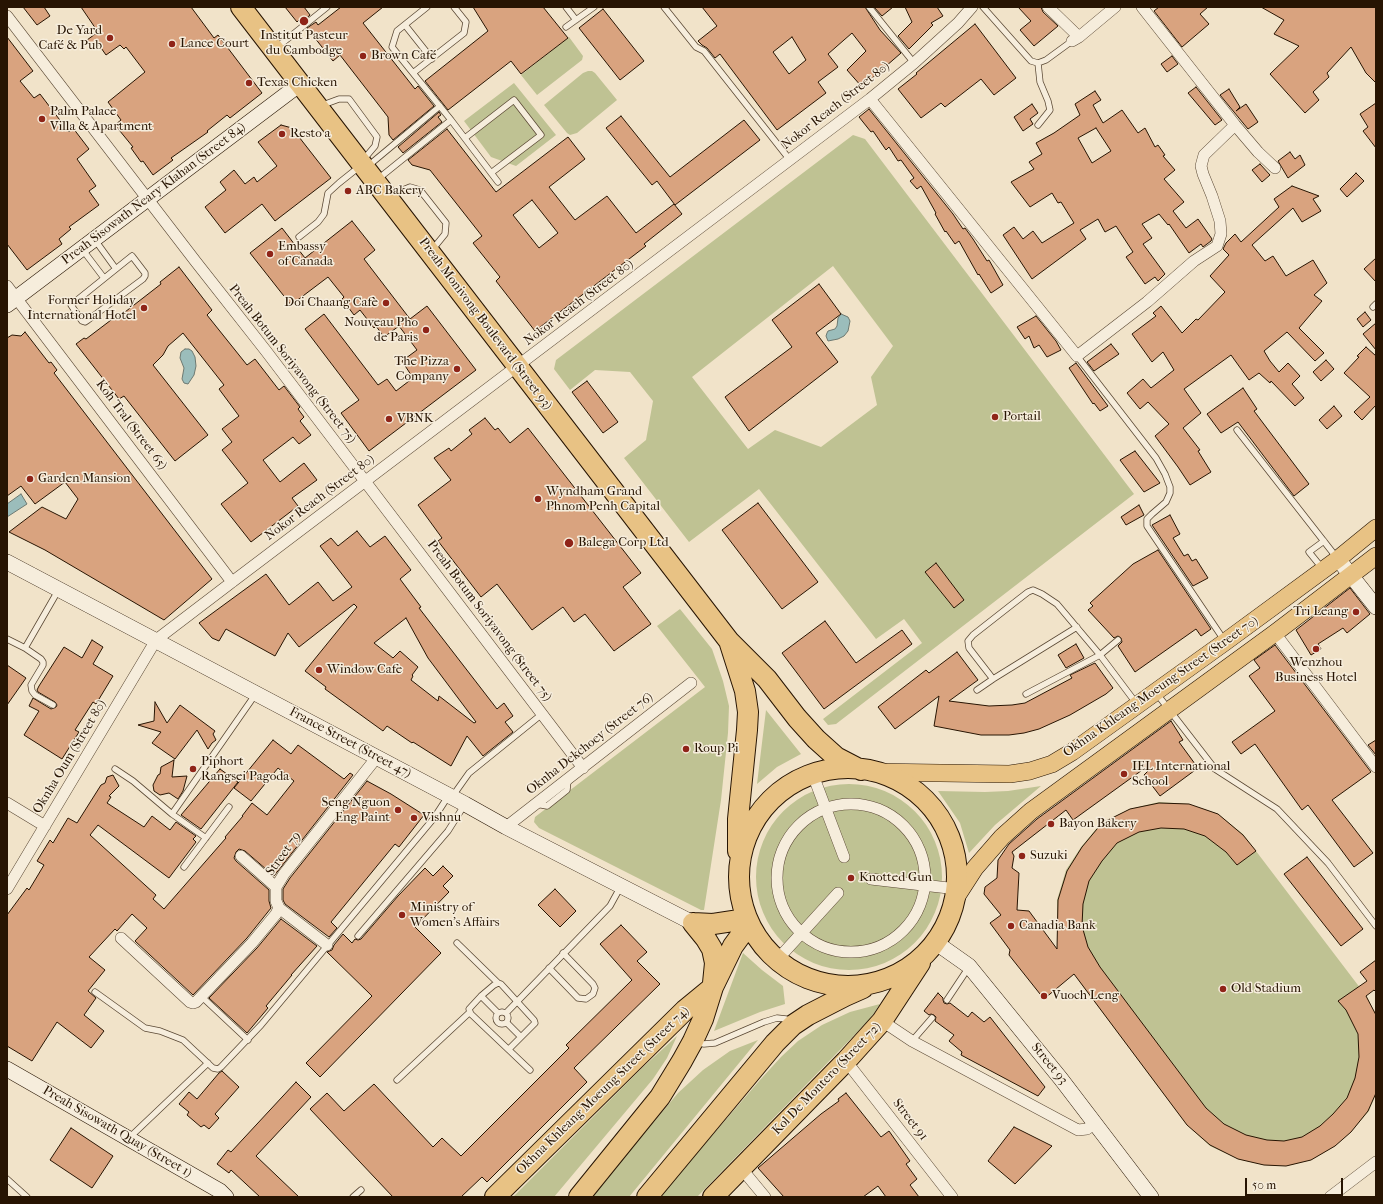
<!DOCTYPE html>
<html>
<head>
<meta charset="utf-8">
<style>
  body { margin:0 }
  #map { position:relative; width:1383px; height:1204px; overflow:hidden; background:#f1e3c9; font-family:"IM FELL French Canon",serif }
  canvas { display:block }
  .frame { position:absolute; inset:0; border:8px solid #271402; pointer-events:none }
  .scale { position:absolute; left:1245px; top:1178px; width:98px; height:18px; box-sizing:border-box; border:2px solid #271402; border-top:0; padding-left:5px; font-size:12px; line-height:14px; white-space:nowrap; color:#271402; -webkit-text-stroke:3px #f6eddc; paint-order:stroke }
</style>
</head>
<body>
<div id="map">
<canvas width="1383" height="1204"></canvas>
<div class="frame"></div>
<div class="scale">50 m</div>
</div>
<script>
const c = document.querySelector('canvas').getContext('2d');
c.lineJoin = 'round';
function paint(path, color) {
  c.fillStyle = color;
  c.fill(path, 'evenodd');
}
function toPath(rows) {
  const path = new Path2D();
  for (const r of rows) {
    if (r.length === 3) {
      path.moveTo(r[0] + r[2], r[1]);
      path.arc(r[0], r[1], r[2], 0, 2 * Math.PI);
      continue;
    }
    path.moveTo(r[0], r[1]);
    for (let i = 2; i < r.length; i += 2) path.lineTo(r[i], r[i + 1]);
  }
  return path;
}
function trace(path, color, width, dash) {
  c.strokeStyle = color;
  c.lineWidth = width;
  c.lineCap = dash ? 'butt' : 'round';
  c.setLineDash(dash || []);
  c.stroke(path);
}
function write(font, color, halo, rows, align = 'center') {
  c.font = font + ' "IM FELL French Canon",serif';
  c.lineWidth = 3;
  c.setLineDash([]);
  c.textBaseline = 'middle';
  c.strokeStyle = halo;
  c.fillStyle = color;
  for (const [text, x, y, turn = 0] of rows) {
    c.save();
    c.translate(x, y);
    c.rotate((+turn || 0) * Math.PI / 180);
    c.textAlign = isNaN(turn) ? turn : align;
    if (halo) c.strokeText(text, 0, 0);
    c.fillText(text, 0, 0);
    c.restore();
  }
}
paint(toPath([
  [569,37,583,56,582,60,537,95,521,75],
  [588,71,592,71,595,73,617,100,577,133,570,135,567,133,544,105,583,73],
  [514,83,556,135,516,166,491,157,464,121],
  [853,135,865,139,1134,494,836,724,828,725,823,719,922,643,904,619,876,639,759,489,689,542,624,458,646,440,653,401,630,372,595,370,570,390,554,369,556,360],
  [833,266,893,346,871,377,877,405,821,447,775,430,748,449,692,377],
  [680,609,712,649,723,681,729,706,728,733,721,800,704,910,701,910,539,828,534,822,535,817,705,687,657,626],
  [766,710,801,754,777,767,757,784],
  [849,877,93],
  [1041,786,995,825,969,853,960,823,938,791,985,792,1008,791],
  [1159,802,1189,804,1218,814,1243,834,1367,997,1376,1015,1376,1094,1369,1111,1351,1132,1335,1146,1311,1160,1286,1166,1264,1165,1238,1159,1210,1146,1187,1125,1079,981,1065,957,1057,929,1057,900,1066,870,1081,847,1101,823,1130,809],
  [743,953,762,970,783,986,785,1004,760,1012,714,1031],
  [880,1004,870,1019,697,1197,659,1197,760,1080,781,1057,798,1041,822,1025,850,1012],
  [677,1036,667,1058,653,1079,554,1197,513,1197,642,1068],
  [758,1040,629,1197,591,1197,678,1093,703,1070,730,1051]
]), '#bfc293');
const water = toPath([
  [841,314,848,317,850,321,848,331,844,336,838,339,828,341,826,336,827,333,828,331,835,329,837,326,838,318,841,314],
  [185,349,189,349,192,351,195,357,196,366,194,375,188,384,184,383,182,379,184,368,180,358,181,352,185,349],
  [21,494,27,504,7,517,7,504,21,494]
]);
paint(water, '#9bbdbb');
trace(water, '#6d7971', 1);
const building = toPath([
  [23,7,44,7,50,16,37,25,23,7],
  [81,7,191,7,214,38,218,35,262,93,230,118,227,115,207,131,208,132,171,158,173,160,153,175,143,161,141,162,131,148,133,147,115,125,121,120,108,102,145,72,126,47,124,49,120,45,106,55,99,45,94,49,87,40,98,32,81,7],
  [285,7,304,7,310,15,302,22,300,19,297,22,285,7],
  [341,7,383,7,363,23,415,89,418,86,434,106,393,140,389,135,388,117,340,55,333,61,307,28,316,22,318,25,341,7],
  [473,7,543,7,568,38,521,74,511,61,448,110,425,81,488,31,473,7],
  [702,7,865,7,880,30,901,53,862,87,847,70,866,51,852,33,828,54,838,67,818,82,826,93,777,130,720,54,715,58,707,48,702,45,698,41,717,26,702,7],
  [792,37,806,60,789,74,773,52,792,37],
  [874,7,893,7,882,16,874,7],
  [905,7,937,7,943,16,931,23,933,25,909,49,898,36,912,22,905,7],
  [1018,7,1041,7,1043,12,1058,26,1034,46,1020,30,1031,21,1018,7],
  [1159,7,1208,7,1200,14,1209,24,1182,47,1154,11,1159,7],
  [1261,7,1376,7,1376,83,1366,73,1351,47,1327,73,1329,77,1313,92,1319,100,1305,113,1270,74,1299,46,1274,34,1284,20,1261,7],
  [603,9,644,61,620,80,579,28,603,9],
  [975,24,1016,78,994,95,981,79,945,107,941,103,921,118,898,89,917,74,916,73,975,24],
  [7,37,33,71,20,81,34,98,40,94,69,132,73,128,89,149,77,159,96,186,89,191,99,205,69,227,71,229,59,239,62,244,27,270,7,244,7,37],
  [1172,56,1178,64,1167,72,1161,64,1172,56],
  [1196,87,1222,120,1215,125,1188,93,1196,87],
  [1229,89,1240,107,1236,111,1246,104,1258,122,1248,129,1220,95,1229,89],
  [1095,91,1101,100,1093,105,1103,123,1122,110,1138,133,1145,128,1155,147,1158,145,1165,155,1163,156,1175,170,1164,179,1184,202,1173,211,1186,228,1198,219,1212,239,1211,241,1203,247,1201,244,1189,253,1169,224,1168,225,1159,214,1142,224,1152,238,1143,244,1165,274,1158,281,1155,277,1145,284,1126,257,1133,252,1116,226,1105,232,1098,219,1080,230,1086,239,1032,279,1003,235,1014,227,1023,239,1033,231,1042,243,1074,223,1061,202,1058,203,1052,193,1030,207,1011,182,1034,169,1029,162,1042,154,1036,143,1054,133,1080,115,1075,104,1095,91],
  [1096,128,1111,151,1092,163,1078,138,1096,128],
  [1376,103,1376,148,1363,131,1368,127,1360,114,1376,103],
  [1032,104,1038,113,1030,119,1033,124,1023,131,1014,117,1032,104],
  [869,109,953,214,963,229,965,228,973,239,987,261,989,260,1003,285,991,293,979,274,978,275,959,241,955,244,946,231,945,232,935,214,936,213,921,186,917,189,910,181,914,178,901,160,898,161,889,147,886,150,873,131,871,132,859,117,869,109],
  [439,112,441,115,438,117,442,122,403,153,398,147,439,112],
  [621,116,670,177,744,120,760,140,675,205,657,181,652,185,606,128,621,116],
  [281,125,292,128,331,178,275,221,262,204,225,233,205,207,226,190,220,182,234,170,245,184,254,177,257,182,277,166,258,142,281,125],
  [447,129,496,192,568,137,585,159,549,187,575,220,607,196,636,233,674,204,682,214,644,244,646,246,535,331,496,281,500,277,473,243,482,236,430,170,412,165,408,160,447,129],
  [532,200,558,233,539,248,513,215,532,200],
  [1290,152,1295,159,1300,155,1305,165,1288,178,1278,161,1290,152],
  [1260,164,1270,175,1262,182,1252,170,1260,164],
  [1356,173,1364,181,1347,197,1340,189,1356,173],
  [1292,186,1319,196,1313,199,1321,211,1302,222,1293,208,1252,245,1265,261,1273,256,1286,276,1313,260,1327,283,1314,295,1322,301,1299,328,1324,353,1315,361,1287,332,1264,351,1270,361,1279,372,1288,363,1300,376,1292,384,1304,398,1295,406,1271,381,1270,383,1259,373,1249,380,1231,355,1184,389,1201,413,1183,428,1200,450,1198,451,1211,472,1190,485,1178,467,1155,436,1169,424,1148,402,1140,409,1127,393,1143,379,1151,388,1174,370,1163,352,1152,362,1132,334,1156,316,1153,313,1161,306,1182,333,1196,319,1198,320,1225,292,1210,276,1229,255,1223,249,1226,243,1235,234,1241,242,1279,207,1274,199,1292,186],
  [352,221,375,250,364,259,410,319,427,306,476,370,369,451,341,413,359,400,305,329,324,314,378,385,387,379,396,391,413,378,402,361,417,350,399,326,384,337,376,326,374,328,360,310,354,315,342,299,344,297,328,277,291,305,250,253,282,228,305,258,352,221],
  [1376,258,1376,282,1364,269,1376,258],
  [179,267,212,310,207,315,247,365,255,359,279,390,284,386,300,407,298,409,304,417,300,421,311,435,299,444,293,437,263,460,280,482,304,463,317,480,292,498,298,506,251,542,221,504,248,483,222,450,232,442,222,429,239,416,219,389,224,385,183,333,168,346,163,355,153,365,208,435,175,461,124,396,119,399,76,344,84,338,86,339,115,317,116,319,161,284,160,282,179,267],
  [819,284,841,314,816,333,838,362,749,431,725,397,792,347,772,320,819,284],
  [1365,312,1371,320,1363,327,1357,319,1365,312],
  [1036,316,1056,341,1061,350,1047,357,1039,345,1034,348,1029,336,1025,339,1017,327,1036,316],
  [1376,323,1376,350,1363,334,1376,323],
  [25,332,49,363,51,362,57,370,54,373,212,579,164,620,45,550,9,532,42,507,66,519,78,499,65,482,35,504,21,486,7,496,7,338,12,335,21,336,25,332],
  [1111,344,1119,354,1094,371,1087,362,1111,344],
  [1366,347,1376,356,1376,405,1362,420,1354,412,1370,397,1344,373,1359,357,1357,356,1366,347],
  [1326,360,1334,369,1321,381,1313,372,1326,360],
  [1076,363,1108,406,1100,411,1094,403,1093,404,1069,368,1076,363],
  [587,381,618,422,603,433,572,392,587,381],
  [1243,388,1257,409,1254,411,1309,484,1294,496,1238,422,1221,433,1207,414,1243,388],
  [1334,406,1342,416,1327,429,1319,420,1334,406],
  [485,418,495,430,498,428,510,443,528,428,641,573,623,587,651,624,614,651,585,614,574,622,563,607,532,630,497,584,481,597,438,541,442,538,418,505,451,480,434,458,449,448,451,451,472,434,469,430,485,418],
  [1135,451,1160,483,1144,492,1120,460,1135,451],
  [758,503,818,582,782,609,722,530,758,503],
  [1139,505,1144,515,1126,525,1121,517,1139,505],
  [1170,515,1180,534,1173,538,1184,556,1188,554,1192,561,1196,559,1208,578,1193,586,1152,525,1170,515],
  [357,531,370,547,385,536,411,570,400,579,421,607,419,608,497,709,504,703,513,716,505,722,513,732,483,756,467,736,451,766,413,742,412,743,387,726,383,731,325,689,326,687,305,671,357,607,354,604,299,647,288,633,275,656,226,629,219,641,212,638,199,623,266,574,289,605,318,582,333,601,352,587,320,546,331,538,338,546,357,531],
  [406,618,428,658,476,722,474,723,439,696,438,701,411,680,413,676,412,675,418,667,400,651,393,658,374,643,406,618],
  [1158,550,1211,629,1201,636,1196,629,1135,672,1118,646,1122,642,1121,638,1118,636,1114,638,1088,610,1093,606,1090,603,1133,564,1158,550],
  [936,563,964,600,954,608,925,572,936,563],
  [1350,588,1370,614,1347,633,1343,628,1318,644,1321,649,1311,655,1296,630,1350,588],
  [825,621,856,663,902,630,912,644,824,709,782,653,825,621],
  [92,640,103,647,93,664,113,676,96,704,93,702,75,730,79,732,62,759,24,735,39,711,29,706,33,698,51,709,56,707,57,705,55,702,38,692,37,690,39,686,64,647,82,658,92,640],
  [1076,644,1084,658,1066,668,1058,655,1076,644],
  [1275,645,1371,772,1332,800,1373,853,1354,867,1308,805,1302,810,1255,744,1241,754,1232,742,1275,711,1249,676,1260,668,1254,660,1275,645],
  [957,652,978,680,949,701,989,706,1012,705,1025,703,1072,678,1070,675,1095,663,1113,688,1106,694,1070,715,1039,729,1024,733,1009,735,981,735,934,726,939,696,895,729,878,707,926,670,929,673,957,652],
  [7,665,26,678,7,705,7,665],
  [155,702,167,723,180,705,215,731,213,734,216,740,212,743,208,749,197,730,175,759,152,743,161,732,138,725,154,721,155,702],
  [1171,721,1183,740,1179,742,1198,768,1160,796,1144,775,1148,771,1145,768,1073,820,1066,810,1012,852,1014,856,1012,868,1019,873,1017,910,1029,911,1057,949,1058,900,1067,871,1082,847,1102,823,1130,809,1159,803,1189,804,1218,814,1243,835,1256,851,1237,865,1226,852,1205,836,1184,829,1161,828,1139,832,1117,843,1102,861,1089,881,1083,904,1082,926,1088,947,1100,967,1206,1108,1224,1124,1246,1135,1267,1140,1284,1141,1302,1137,1320,1126,1333,1114,1347,1098,1355,1078,1359,1057,1358,1034,1346,1010,1338,1001,1367,981,1360,972,1376,960,1376,992,1374,990,1366,996,1376,1015,1376,1093,1368,1111,1351,1132,1335,1146,1311,1160,1286,1166,1264,1165,1238,1159,1210,1145,1187,1125,1074,974,1044,999,1009,955,1010,950,990,923,1001,915,984,894,985,887,997,878,998,860,1009,844,1037,819,1171,721],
  [273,740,291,754,298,745,344,779,350,773,353,775,274,876,245,851,239,849,236,852,234,858,236,861,269,890,269,901,271,908,247,938,193,995,135,941,147,928,132,914,117,931,115,929,89,957,105,970,88,991,96,998,84,1015,104,1031,91,1048,57,1022,32,1061,7,1046,7,915,27,888,29,890,44,865,37,861,50,840,53,843,68,818,77,823,101,785,105,783,107,777,113,775,119,786,109,796,111,797,107,803,144,827,152,816,170,830,176,822,196,836,193,839,196,842,169,878,98,825,90,835,156,895,153,899,164,909,226,838,225,837,243,816,242,816,252,803,267,815,294,781,278,768,251,801,234,788,273,740],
  [1376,740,1376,755,1368,745,1376,740],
  [174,760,172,777,187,776,183,791,178,799,169,793,160,795,154,791,153,785,158,775,160,774,161,767,174,760],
  [220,769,238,782,201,829,181,815,220,769],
  [367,781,391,794,424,815,399,847,395,844,331,922,337,928,329,937,285,904,283,900,283,889,290,878,367,781],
  [1307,857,1363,929,1341,946,1284,874,1307,857],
  [443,866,453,876,443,886,449,892,415,927,441,953,320,1077,306,1063,372,996,327,952,332,950,334,945,343,934,352,943,355,939,358,940,361,939,398,896,425,868,433,876,443,866],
  [555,889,576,911,560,927,538,905,555,889],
  [281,919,317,946,291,975,292,975,266,1006,268,1008,247,1033,209,998,257,948,281,919],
  [621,925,647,952,637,961,660,984,574,1068,587,1082,487,1182,482,1177,461,1197,393,1197,310,1109,327,1093,344,1111,374,1084,433,1147,442,1138,461,1156,569,1048,566,1045,632,980,600,944,621,925],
  [938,993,943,998,943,1000,944,1003,947,1004,950,1003,968,1017,972,1012,984,1022,990,1017,1045,1087,1038,1096,961,1055,962,1052,949,1041,954,1035,935,1021,936,1017,934,1015,931,1014,929,1015,924,1011,938,993],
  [222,1071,239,1087,215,1114,219,1118,209,1129,204,1125,201,1127,187,1115,189,1112,179,1104,189,1092,197,1099,219,1073,222,1071],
  [296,1082,311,1097,256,1156,299,1197,260,1197,231,1170,229,1173,217,1164,228,1150,231,1152,296,1082],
  [846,1093,881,1137,889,1131,910,1161,906,1164,917,1179,910,1185,919,1197,886,1197,878,1186,863,1197,784,1197,758,1168,821,1114,839,1101,838,1099,846,1093],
  [1014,1127,1052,1146,1015,1184,988,1161,1014,1127],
  [71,1128,113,1156,92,1188,50,1160,71,1128]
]);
paint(building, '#d9a37f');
trace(building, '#271402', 1);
const lane = toPath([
  [427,7,397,31,392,47,413,73,464,33,466,22,454,7],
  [566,7,576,20],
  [664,7,696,47,704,51,790,160],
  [869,7,914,63],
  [983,7,1031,61,1038,63,1046,60,1072,41],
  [405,25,432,59],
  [566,27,594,7],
  [276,48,327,7],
  [413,73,451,120,498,182],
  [320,106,339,99,349,99,377,137,375,146,364,159],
  [1038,125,1050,110,1048,101,1040,82,1038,63],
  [465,138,514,100,541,135,491,173],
  [368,166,440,106],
  [378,179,451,120],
  [391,195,410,187,420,190,446,223,445,234,432,250],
  [299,237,318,222,324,214,328,193,339,183,359,167],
  [95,240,116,269],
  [82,249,104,278],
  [132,256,145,273,145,276,143,279,88,320,85,322,82,321,71,305,132,256],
  [1373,307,1376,304],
  [1077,356,1156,458,1165,474,1170,487,1170,493,1166,502,1152,514,1147,519,1147,526,1224,640],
  [1237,430,1337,558],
  [1322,568,1309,552,1324,541],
  [7,639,25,648,59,589],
  [25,648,41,659,43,662,43,665,31,685,32,691,35,695,53,705],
  [993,679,969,648,968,641,973,635,1010,606,1028,592,1033,590,1042,594,1057,604,1100,655,1136,703],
  [977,690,993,679,1077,627],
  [1026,694,1100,655,1118,640],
  [1157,694,1215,769,1277,809,1328,863,1376,926],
  [115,769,133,781,172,814,255,695],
  [452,797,469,773,542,714],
  [536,804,547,806,567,790,568,780],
  [172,814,206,838],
  [184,867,229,807],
  [358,936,448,831,465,804],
  [457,943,498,983],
  [549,968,578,998,586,999,593,994,595,988,593,984,563,953],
  [95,992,145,1028,160,1031,183,1040,213,1068,218,1069,221,1067,261,1025,434,818,449,795],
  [201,996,248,1040],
  [481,996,498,1013],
  [947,1000,969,967],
  [502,1018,6],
  [506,1013,610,906,621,886],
  [507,1023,521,1037],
  [912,1041,932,1018],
  [696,1042,704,1044,715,1043,764,1022,777,1018,786,1019,790,1023],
  [509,1049,535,1023,534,1020,501,984,498,983,494,985,481,996,469,1009,470,1012,471,1014,530,1070],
  [397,1080,470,1012],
  [129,1138,208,1063],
  [7,1179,27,1197],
  [353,1197,361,1190]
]);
const street = toPath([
  [1048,7,1079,37],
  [1142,7,1235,125,1258,152,1275,168],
  [7,16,196,262,266,351,583,768],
  [1072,41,1079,37,1115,7],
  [870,99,1077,356,1147,302,1194,261,1217,246,1221,234,1220,221,1212,196,1203,174,1201,166,1204,155,1235,125],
  [7,286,232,582],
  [1275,633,1376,767],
  [813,775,844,857],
  [7,803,45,826],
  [851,878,74],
  [506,827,691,683],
  [241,856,276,887],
  [871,879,957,889],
  [7,889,156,640,232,582,870,99,914,63,958,23,972,7],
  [279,908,327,945],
  [121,938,190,1002,193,1003,196,1002,252,943,276,914,279,908,276,901,276,887,284,874,377,757],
  [777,960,838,893],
  [882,1021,912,1041,1078,1130,1087,1129,1095,1123],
  [846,1061,952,1197],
  [741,1168,765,1197],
  [1330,1197,1376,1162]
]);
const secondary = toPath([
  [7,305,300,84],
  [1338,559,1376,607],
  [7,562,465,804,506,827,693,923],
  [935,942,969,966,1061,1079,1151,1197],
  [7,1069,220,1191,226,1197]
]);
const primary = toPath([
  [871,772,1010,774,1030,771,1052,764,1072,752,1225,642,1338,559,1376,528],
  [955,899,975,868,1002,837,1031,811,1275,633,1376,556]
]);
const highway = toPath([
  [241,7,729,641,767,679,797,718,816,739,836,757,861,770],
  [730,644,745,691,748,712,747,730,738,819,738,851],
  [848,877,109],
  [693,923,706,939,712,949,715,963,713,983],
  [693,923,713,924,746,919],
  [495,1197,685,1010,713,987],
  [579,1197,660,1097,682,1061,693,1041,703,1019,713,987,733,946,749,924],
  [647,1197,775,1043,793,1025,808,1015,845,996,863,988],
  [713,1197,846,1061,882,1021,920,963]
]);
trace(lane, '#5a4834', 7);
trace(street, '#5a4834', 12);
trace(secondary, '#271402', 16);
trace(primary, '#271402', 18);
trace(highway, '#271402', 22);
trace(lane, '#f6eddc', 5.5);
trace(street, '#f6eddc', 11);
trace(secondary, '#f6eddc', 15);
trace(primary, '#e8c284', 17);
trace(highway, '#e8c284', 20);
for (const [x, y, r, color] of [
  [304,21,5,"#8f2418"],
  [110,38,4,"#8f2418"],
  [172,44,4,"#8f2418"],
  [363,56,4,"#8f2418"],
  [249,83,4,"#8f2418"],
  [42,119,4,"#8f2418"],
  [282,134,4,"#8f2418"],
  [348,191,4,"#8f2418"],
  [270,254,4,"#8f2418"],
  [386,303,4,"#8f2418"],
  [144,308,4,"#8f2418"],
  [426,330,4,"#8f2418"],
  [457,369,4,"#8f2418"],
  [995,417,4,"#8f2418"],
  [389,419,4,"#8f2418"],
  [30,479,4,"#8f2418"],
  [538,499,4,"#8f2418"],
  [569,543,5,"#8f2418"],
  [1356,612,4,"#8f2418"],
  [1316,649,4,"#8f2418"],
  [319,670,4,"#8f2418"],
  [686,749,4,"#8f2418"],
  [193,769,4,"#8f2418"],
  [1124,774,4,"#8f2418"],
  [398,810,4,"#8f2418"],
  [414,818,4,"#8f2418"],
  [1051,824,4,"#8f2418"],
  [1022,856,4,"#8f2418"],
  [851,878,4,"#8f2418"],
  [402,915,4,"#8f2418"],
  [1011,926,4,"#8f2418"],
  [1223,989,4,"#8f2418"],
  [1044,996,4,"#8f2418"]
]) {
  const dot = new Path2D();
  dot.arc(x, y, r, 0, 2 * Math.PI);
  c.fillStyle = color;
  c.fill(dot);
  trace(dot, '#f6eddc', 1.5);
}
write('13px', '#271402', '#f6eddc', [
  ["De Yard",102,31,"right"],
  ["Café & Pub",102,46,"right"],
  ["Institut Pasteur",304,36,"center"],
  ["du Cambodge",304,51,"center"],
  ["Lance Court",180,44],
  ["Brown Café",371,56],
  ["Texas Chicken",257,83],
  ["Palm Palace",50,112],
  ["Villa & Apartment",50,127],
  ["Resto a",290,134],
  ["ABC Bakery",356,191],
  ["Embassy",278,247],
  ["of Canada",278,262],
  ["Former Holiday",136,301,"right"],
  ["International Hotel",136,316,"right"],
  ["Doi Chaang Cafè",378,303,"right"],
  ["Nouveau Pho",418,323,"right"],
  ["de Paris",418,338,"right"],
  ["The Pizza",449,362,"right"],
  ["Company",449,377,"right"],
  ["Portail",1003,417],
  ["VBNK",397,419],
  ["Garden Mansion",38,479],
  ["Wyndham Grand",546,492],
  ["Phnom Penh Capital",546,507],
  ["Balega Corp Ltd",578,543],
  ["Tri Leang",1348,612,"right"],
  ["Wenzhou",1316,663,"center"],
  ["Business Hotel",1316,678,"center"],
  ["Window Cafe",327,670],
  ["Roup Pi",694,749],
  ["Piphort",201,762],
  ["Rangsei Pagoda",201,777],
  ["IEL International",1132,767],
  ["School",1132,782],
  ["Seng Nguon",390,803,"right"],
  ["Eng Paint",390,818,"right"],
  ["Vishnu",422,818],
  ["Bayon Bakery",1059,824],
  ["Suzuki",1030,856],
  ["Knotted Gun",859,878],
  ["Ministry of",410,908],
  ["Women's Affairs",410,923],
  ["Canadia Bank",1019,926],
  ["Old Stadium",1231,989],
  ["Vuoch Leng",1052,996]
], 'left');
write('13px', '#271402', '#f6eddc', [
  ["Nokor Reach (Street 80)",836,106,-38],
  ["Preah Sisowath Neary Klahan (Street 84)",154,194,-37],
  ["Nokor Reach (Street 80)",579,303,-37],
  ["Preah Monivong Boulevard (Street 93)",485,324,53],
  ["Preah Botum Soriyavong (Street 75)",292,364,52],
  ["Koh Tral (Street 65)",131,425,53],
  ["Nokor Reach (Street 80)",320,498,-37],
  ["Preah Botum Soriyavong (Street 75)",489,621,53],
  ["Okhna Khleang Moeung Street (Street 70)",1161,687,-35],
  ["France Street (Street 47)",350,743,28],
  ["Oknha Dekchoey (Street 76)",590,744,-38],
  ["Oknha Oum (Street 80)",70,757,-59],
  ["Street 79",284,854,-54],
  ["Street 93",1049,1064,51],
  ["Kol De Montero (Street 72)",827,1079,-46],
  ["Okhna Khleang Moeung Street (Street 74)",603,1091,-44],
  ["Street 91",910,1120,52],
  ["Preah Sisowath Quay (Street 1)",117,1132,30]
]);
</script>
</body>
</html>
